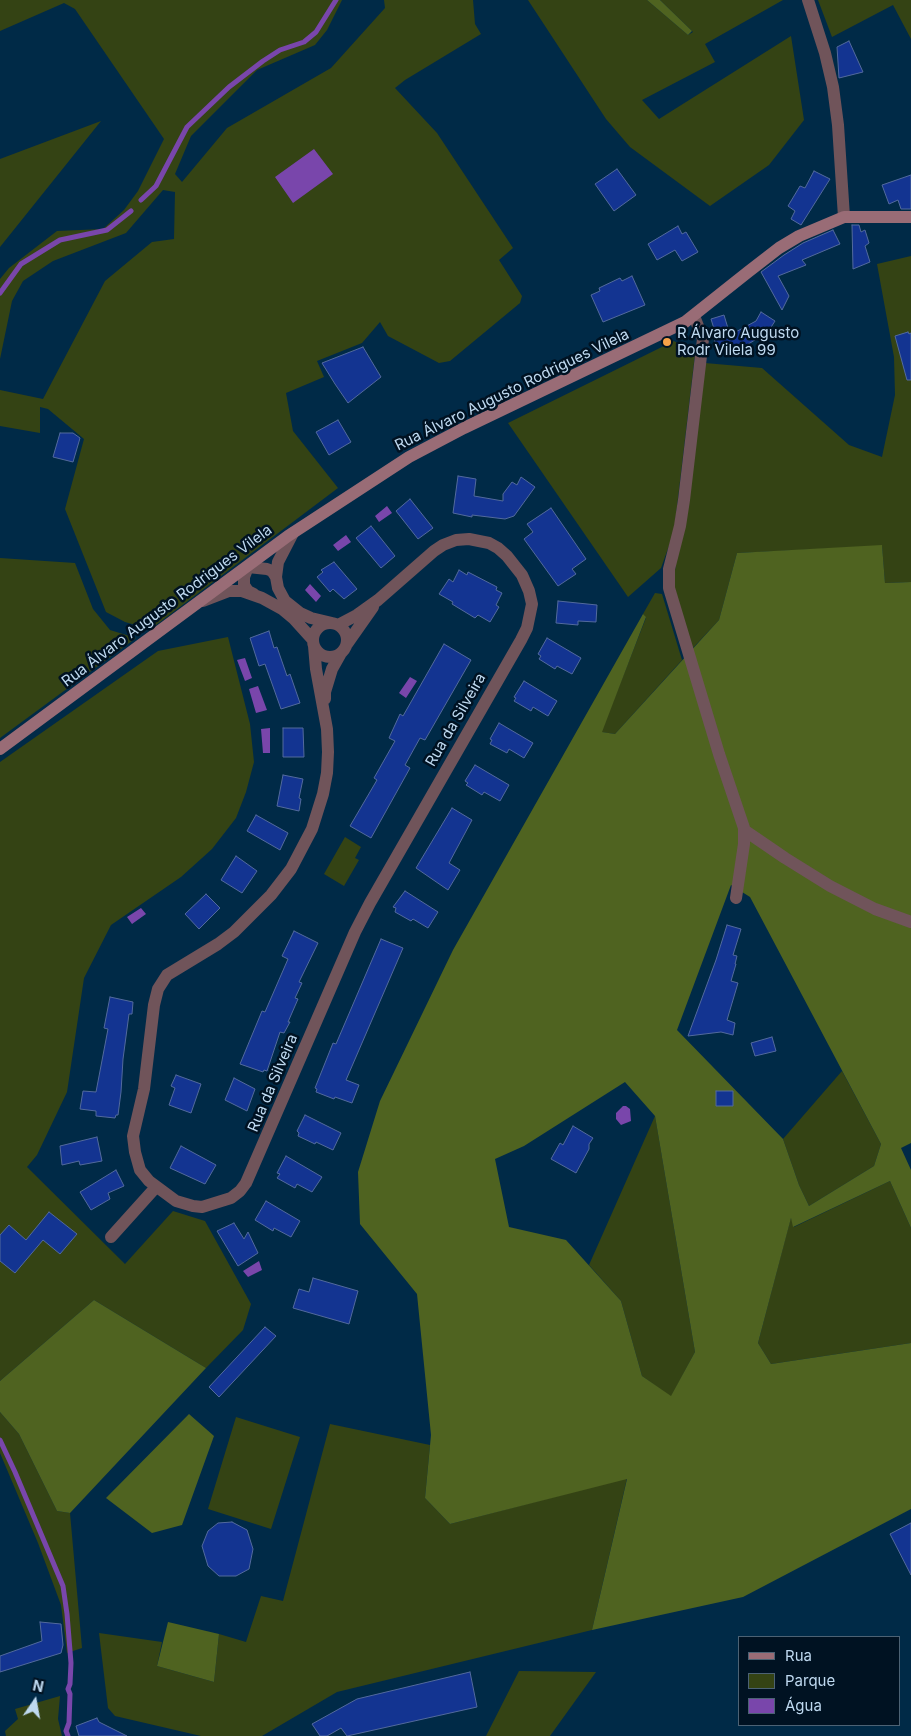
<!DOCTYPE html>
<html>
<head>
<meta charset="utf-8">
<style>
  body { margin:0 }
  #map { position:relative; width:911px; height:1736px; overflow:hidden; background:#002a47; font-family:Inter,sans-serif }
  canvas { display:block }
  .legend { position:absolute; left:738px; top:1636px; width:162px; height:90px; box-sizing:border-box; background:#001222; border:1px solid #4c6274; margin:0; padding:6px 9px; list-style:none; font-size:15px; color:#bed9f0 }
  .legend li { display:flex; align-items:center; gap:10px; height:25px }
  .legend b { width:25px; border:1px solid #4c6274 }
  .north { position:absolute; left:10px; top:1676px; width:50px; height:50px; -webkit-text-stroke:4px #001222; paint-order:stroke; rotate:12deg; font-size:14px; font-weight:700; line-height:20px; text-align:center; color:#bed9f0 }
  .north::after { content:''; display:block; margin:auto; width:18px; height:22px; background:#bed9f0; clip-path:polygon(50% 0,100% 100%,50% 72%,0 100%) }
</style>
</head>
<body>
<div id="map">
<canvas width="911" height="1736"></canvas>
<ul class="legend">
<li><b style="height:6px;background:#996c76"></b>Rua</li>
<li><b style="height:14px;background:#344314"></b>Parque</li>
<li><b style="height:14px;background:#7946ab"></b>Água</li>
</ul>
<div class="north">N</div>
</div>
<script>
const c = document.querySelector('canvas').getContext('2d');
c.lineJoin = 'round';
function paint(path, color) {
  c.fillStyle = color;
  c.fill(path, 'evenodd');
}
function toPath(rows) {
  const path = new Path2D();
  for (const r of rows) {
    if (r.length === 3) {
      path.moveTo(r[0] + r[2], r[1]);
      path.arc(r[0], r[1], r[2], 0, 2 * Math.PI);
      continue;
    }
    path.moveTo(r[0], r[1]);
    for (let i = 2; i < r.length; i += 2) path.lineTo(r[i], r[i + 1]);
  }
  return path;
}
function trace(path, color, width, dash) {
  c.strokeStyle = color;
  c.lineWidth = width;
  c.lineCap = dash ? 'butt' : 'round';
  c.setLineDash(dash || []);
  c.stroke(path);
}
function write(font, color, halo, rows, align = 'center') {
  c.font = font + ' Inter,sans-serif';
  c.lineWidth = 5;
  c.setLineDash([]);
  c.textBaseline = 'middle';
  c.strokeStyle = halo;
  c.fillStyle = color;
  for (const [text, x, y, turn = 0] of rows) {
    c.save();
    c.translate(x, y);
    c.rotate((+turn || 0) * Math.PI / 180);
    c.textAlign = isNaN(turn) ? turn : align;
    if (halo) c.strokeText(text, 0, 0);
    c.fillText(text, 0, 0);
    c.restore();
  }
}
paint(toPath([
  [0,0,342,0,327,30,315,45,257,70,191,136,175,174,182,182,227,128,331,68,385,8,384,0,473,0,475,24,481,34,405,80,395,88,437,133,513,248,499,260,522,296,520,303,450,361,439,363,388,336,380,322,362,343,317,361,324,377,286,393,293,431,338,488,156,625,146,628,125,622,106,612,65,509,84,439,48,409,40,407,40,433,0,426,0,390,43,399,105,281,152,242,174,239,175,192,163,190,126,233,53,261,23,281,12,301,0,359,0,279,9,268,57,231,103,229,124,210,138,191,164,139,75,9,64,3,0,31],
  [528,0,647,0,688,35,693,32,660,0,783,0,705,44,715,62,642,100,659,119,791,36,804,120,769,165,710,206,630,147,606,119],
  [818,0,911,0,911,39,893,5,832,37],
  [101,121,0,247,0,159],
  [911,256,911,582,885,583,882,546,737,553,719,620,692,649,675,589,674,577,705,363,762,368,849,445,882,457,895,395,894,357,877,264],
  [674,341,695,354,674,532,661,568,628,597,508,423],
  [0,558,75,563,93,609,110,630,136,638,0,738],
  [655,593,662,594,682,660,615,734,601,732,646,618,643,614],
  [228,637,250,724,254,762,246,792,236,818,212,849,181,877,111,925,84,978,67,1092,37,1155,27,1167,125,1264,173,1211,205,1221,251,1304,243,1330,206,1368,94,1300,0,1381,0,762,158,651],
  [345,837,361,847,355,858,359,860,344,886,324,874],
  [842,1071,881,1144,874,1166,809,1206,799,1185,783,1139],
  [655,1116,695,1352,671,1397,642,1376,621,1301,589,1265],
  [890,1181,911,1228,911,1343,771,1364,758,1343,791,1217,794,1227],
  [0,1412,19,1434,57,1511,70,1513,82,1648,67,1653,61,1605,38,1543,0,1453],
  [236,1417,300,1437,271,1529,208,1509],
  [330,1424,430,1445,425,1498,450,1524,627,1478,592,1630,337,1692,262,1736,201,1736,115,1716,108,1708,99,1633,162,1642,157,1666,214,1682,219,1634,246,1642,261,1596,283,1601],
  [519,1671,596,1672,550,1736,486,1736],
  [60,1696,58,1719,62,1736,6,1736,5,1731,18,1719,15,1709]
]), '#344314');
paint(toPath([
  [647,0,660,0,692,31,688,35],
  [882,545,885,583,911,582,911,1143,901,1148,911,1170,911,1228,890,1181,793,1227,791,1218,758,1343,771,1364,911,1343,911,1509,743,1597,592,1630,627,1479,450,1524,425,1498,431,1435,417,1294,360,1224,358,1172,380,1101,453,950,643,614,646,617,602,732,615,734,719,620,737,553],
  [731,885,750,897,881,1144,874,1166,809,1206,799,1185,783,1139,677,1030],
  [625,1082,655,1116,695,1352,671,1396,642,1376,621,1301,566,1240,509,1227,495,1159,524,1146],
  [94,1300,206,1368,70,1513,57,1511,19,1434,0,1412,0,1381],
  [189,1414,214,1436,182,1525,152,1533,106,1498],
  [168,1622,219,1634,214,1682,157,1666]
]), '#4f6320');
paint(toPath([
  [314,149,333,174,293,203,275,177],
  [387,506,392,513,379,522,375,516],
  [346,535,351,542,338,551,333,545],
  [310,584,321,596,316,602,305,590],
  [245,658,252,678,245,681,237,660],
  [410,677,417,681,406,698,399,693],
  [258,686,267,710,256,713,249,689],
  [270,728,270,753,263,753,261,729],
  [141,908,146,914,132,924,127,917],
  [623,1106,626,1106,630,1109,631,1121,621,1125,616,1119,616,1113],
  [259,1261,262,1270,248,1277,243,1271]
]), '#7946ab');
trace(toPath([
  [141,200,156,186,187,127,229,87,263,61,280,50,304,42,316,32,336,0],
  [0,293,21,264,60,240,107,230,131,211],
  [0,1440,15,1472,63,1586,67,1614,71,1663,70,1684,68,1689,70,1694,69,1723,66,1731,68,1736]
]), '#7946ab', 5);
const building = toPath([
  [849,41,863,72,839,78,837,47,849,41],
  [617,169,636,195,614,211,595,184,617,169],
  [814,171,830,179,801,225,791,219,795,211,788,206,800,186,805,188,814,171],
  [911,175,911,209,901,209,898,200,889,204,882,185,911,175],
  [852,225,859,225,861,232,865,230,869,243,865,246,870,262,853,269,852,225],
  [678,226,682,234,686,232,698,252,682,261,675,250,657,260,648,244,678,226],
  [833,230,840,244,802,260,806,265,778,276,789,296,782,310,761,272,784,255,803,243,833,230],
  [632,276,645,305,603,322,591,295,600,291,599,288,620,278,622,281,632,276],
  [761,312,775,321,768,332,745,346,719,354,712,333,715,332,711,319,724,315,730,335,756,321,761,312],
  [908,332,909,334,911,333,911,380,907,380,895,336,908,332],
  [363,347,381,377,348,403,335,384,322,363,363,347],
  [338,420,351,442,329,455,316,432,338,420],
  [60,433,73,433,80,438,73,462,53,457,60,433],
  [458,476,476,479,474,496,503,501,503,494,512,482,517,485,521,477,535,487,514,516,505,519,472,515,472,517,453,513,458,476],
  [410,499,433,528,418,539,396,511,410,499],
  [551,508,586,559,572,569,576,574,558,586,524,539,533,532,527,524,551,508],
  [371,526,395,556,381,568,356,538,371,526],
  [334,562,357,589,344,599,333,589,330,592,317,577,323,572,321,570,334,562],
  [459,570,467,575,468,572,497,587,496,590,502,593,496,605,499,607,490,622,478,615,475,618,452,604,453,602,439,594,449,579,453,582,459,570],
  [558,601,597,605,596,622,578,621,578,625,556,623,558,601],
  [269,631,274,648,277,647,287,676,290,674,300,703,281,709,265,664,259,666,250,638,269,631],
  [547,638,581,658,572,674,557,666,555,669,539,659,541,656,538,654,547,638],
  [444,644,471,660,425,740,420,738,405,765,410,768,371,838,350,826,377,780,374,778,395,741,389,738,400,714,403,716,444,644],
  [524,681,557,701,548,716,533,707,531,711,514,701,516,698,514,697,524,681],
  [499,723,533,743,524,758,509,749,507,753,490,744,492,740,490,739,499,723],
  [283,728,303,728,304,757,283,757,283,728],
  [475,765,509,785,500,801,484,792,482,795,466,785,468,783,465,781,475,765],
  [283,775,303,779,299,798,301,799,299,811,277,806,283,775],
  [452,808,472,820,449,863,460,870,448,890,416,868,452,808],
  [256,815,288,833,280,850,247,831,256,815],
  [236,856,257,871,242,893,221,880,236,856],
  [405,891,438,912,428,928,413,919,411,921,395,912,396,908,393,907,405,891],
  [206,894,220,908,199,929,185,914,206,894],
  [727,925,741,929,733,955,737,956,735,964,736,964,731,981,738,983,727,1020,735,1023,733,1035,721,1032,688,1036,716,960,727,925],
  [294,931,318,943,299,982,302,983,295,998,298,999,288,1022,290,1022,284,1033,280,1032,267,1071,264,1070,263,1072,240,1064,262,1011,265,1012,288,959,282,956,294,931],
  [381,939,403,948,346,1080,359,1085,352,1103,335,1097,334,1099,316,1092,317,1089,315,1088,333,1043,336,1044,381,939],
  [110,997,133,1002,132,1014,129,1014,123,1059,121,1092,118,1115,116,1115,115,1118,96,1116,96,1111,80,1109,83,1091,96,1092,108,1029,104,1028,110,997],
  [772,1037,776,1051,755,1056,751,1043,772,1037],
  [176,1075,201,1084,191,1113,169,1105,175,1088,171,1086,176,1075],
  [234,1078,255,1089,247,1111,225,1100,234,1078],
  [716,1091,733,1091,733,1106,716,1106,716,1091],
  [305,1115,341,1133,333,1150,316,1142,315,1144,298,1136,299,1133,297,1131,305,1115],
  [573,1126,593,1138,589,1144,589,1149,576,1173,551,1159,560,1143,563,1145,573,1126],
  [97,1137,102,1161,80,1165,79,1161,62,1165,60,1146,97,1137],
  [181,1146,216,1165,205,1184,170,1168,181,1146],
  [286,1156,322,1177,312,1192,297,1184,295,1188,277,1178,280,1174,277,1173,286,1156],
  [116,1170,124,1186,108,1193,110,1199,91,1210,80,1192,116,1170],
  [266,1201,300,1221,291,1237,274,1228,273,1231,255,1220,266,1201],
  [49,1212,77,1234,60,1254,43,1240,15,1273,0,1261,0,1235,9,1225,26,1240,49,1212],
  [234,1223,244,1239,248,1232,258,1253,238,1266,217,1231,234,1223],
  [313,1278,358,1291,349,1324,293,1308,299,1289,309,1292,313,1278],
  [265,1327,276,1336,219,1397,209,1387,265,1327],
  [232,1522,247,1530,253,1549,249,1569,236,1576,219,1576,208,1566,202,1546,208,1531,218,1523,232,1522],
  [911,1523,911,1575,890,1534,911,1523],
  [40,1622,61,1624,63,1645,61,1653,0,1672,0,1656,42,1641,40,1622],
  [470,1672,477,1707,347,1736,341,1728,327,1736,320,1736,312,1724,357,1699,470,1672],
  [97,1718,99,1722,127,1736,79,1736,76,1726,97,1718]
]);
paint(building, '#133491');
trace(building, '#526a9d', 1);
trace(toPath([
  [808,0,825,53,833,87,838,125,844,217],
  [694,316,703,339,684,500,680,526,669,569,669,588,719,754,744,828,744,844,736,898],
  [293,533,278,562,276,577,278,588,285,601,300,613,311,618,332,623],
  [254,594,248,591,244,585,244,577,248,567,267,569,272,571,276,577],
  [203,601,229,591,242,591,262,598,282,609,294,619,313,640],
  [330,640,17],
  [347,644,373,607],
  [314,646,316,669,327,729,328,752,327,773,323,794,312,829,291,869,271,895,234,932,218,944,167,975,158,989,154,1005,144,1089,133,1136,135,1152,140,1170,149,1181,176,1201,193,1206,202,1207,231,1198,240,1191,246,1183,355,932,370,903,521,640,527,628,532,604,529,591,522,575,507,556,498,548,489,543,469,539,456,540,443,545,434,551,378,600,357,615,338,625],
  [325,699,325,692,332,669,341,653],
  [744,830,785,858,830,886,875,909,911,922],
  [111,1237,156,1187]
]), '#70545a', 12);
trace(toPath([
  [0,749,288,536,409,457,464,428,685,322,748,272,779,248,799,236,844,217,911,217]
]), '#996c76', 12);
for (const [x, y, r, color] of [
  [667,342,5,"#f6a248"]
]) {
  const dot = new Path2D();
  dot.arc(x, y, r, 0, 2 * Math.PI);
  c.fillStyle = color;
  c.fill(dot);
  trace(dot, '#001222', 2);
}
write('15px', '#bed9f0', '#001222', [
  ["R Álvaro Augusto",677,333],
  ["Rodr Vilela 99",677,350]
], 'left');
write('15px', '#bed9f0', '#001222', [
  ["Rua Álvaro Augusto Rodrigues Vilela",512,390,-26],
  ["Rua Álvaro Augusto Rodrigues Vilela",167,606,-37],
  ["Rua da Silveira",456,720,-60],
  ["Rua da Silveira",273,1083,-67]
]);
</script>
</body>
</html>
